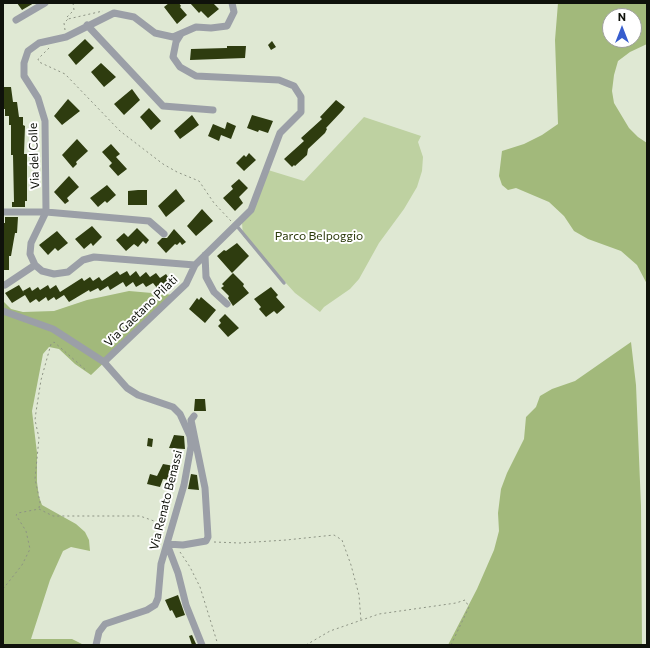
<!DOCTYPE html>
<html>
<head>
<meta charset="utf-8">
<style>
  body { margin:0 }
  #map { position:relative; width:650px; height:648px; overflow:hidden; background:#dfe8d3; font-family:Commissioner,sans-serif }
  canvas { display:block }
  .frame { position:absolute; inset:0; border:4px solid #0f120b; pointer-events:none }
  .north { position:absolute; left:602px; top:8px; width:40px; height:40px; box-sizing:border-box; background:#fff; border:1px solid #9fa09d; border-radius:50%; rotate:0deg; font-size:11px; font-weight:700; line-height:16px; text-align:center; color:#0f120b }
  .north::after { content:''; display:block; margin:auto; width:14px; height:18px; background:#375dce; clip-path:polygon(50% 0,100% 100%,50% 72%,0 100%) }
</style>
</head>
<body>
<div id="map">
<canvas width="650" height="648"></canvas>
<div class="frame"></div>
<div class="north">N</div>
</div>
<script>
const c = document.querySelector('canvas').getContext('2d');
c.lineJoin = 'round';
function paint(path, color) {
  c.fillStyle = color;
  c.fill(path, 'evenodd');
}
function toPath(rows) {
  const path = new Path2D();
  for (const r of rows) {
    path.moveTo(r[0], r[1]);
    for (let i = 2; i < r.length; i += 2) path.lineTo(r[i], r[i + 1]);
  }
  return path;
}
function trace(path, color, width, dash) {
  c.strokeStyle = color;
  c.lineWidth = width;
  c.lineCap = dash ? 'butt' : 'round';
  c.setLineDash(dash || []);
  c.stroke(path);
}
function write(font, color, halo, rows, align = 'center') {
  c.font = font + ' Commissioner,sans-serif';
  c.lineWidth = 4;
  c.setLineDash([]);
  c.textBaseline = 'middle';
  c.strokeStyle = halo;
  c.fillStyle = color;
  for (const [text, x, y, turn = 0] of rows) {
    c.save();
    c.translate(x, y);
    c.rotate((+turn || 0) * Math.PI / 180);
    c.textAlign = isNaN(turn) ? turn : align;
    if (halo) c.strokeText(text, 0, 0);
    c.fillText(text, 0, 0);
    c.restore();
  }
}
paint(toPath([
  [364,117,421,136,418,142,423,157,422,171,417,187,404,209,379,243,359,279,350,289,324,307,320,312,295,293,243,236,242,223,268,170,304,181]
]), '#bed1a1');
paint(toPath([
  [558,3,647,3,647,44,630,52,618,61,614,75,612,91,614,103,629,128,638,137,647,143,647,284,637,265,621,251,588,239,574,231,564,216,549,202,516,188,508,190,502,185,499,176,502,151,524,144,542,135,558,124,555,40],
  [610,16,634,16,634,40,610,40],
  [129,291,175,295,91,375,75,364,59,349,49,347,43,354,32,411,37,453,37,482,39,497,42,505,76,524,85,532,89,540,90,551,71,547,63,551,50,580,31,639,72,639,84,645,3,645,3,301,11,309,23,312,54,311,87,300],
  [631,342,636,385,641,506,642,645,448,645,477,589,494,550,499,531,498,513,501,489,507,473,524,439,526,417,536,407,540,396,552,389,575,381]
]), '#a2b97b');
paint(toPath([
  [17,3,34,3,22,10],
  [169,3,179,3,181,6,180,7,187,15,177,24,164,7],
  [190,3,213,3,219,9,208,18,201,11,199,13],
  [85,39,94,48,76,65,68,55],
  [272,41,276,47,271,50,268,45],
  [227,46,246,46,245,58,190,60,191,49,227,48],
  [101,63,116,77,104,87,91,72],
  [3,87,11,87,13,102,17,102,19,117,23,117,23,125,25,126,24,154,27,154,27,201,25,201,25,207,12,207,12,202,14,202,13,155,11,155,11,125,9,125,9,116,5,116,5,109,3,109],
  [132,89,140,100,124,115,114,104],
  [68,99,80,111,62,125,54,116],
  [336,100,345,107,342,111,326,128,327,129,325,133,308,149,307,155,295,166,294,165,292,167,284,159,304,141,301,138,322,119,320,117],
  [149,108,161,121,151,130,140,117],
  [192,115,199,125,180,139,174,131],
  [252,115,273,121,268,133,259,130,258,132,247,128],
  [227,122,236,126,231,139,221,135,219,141,208,136,213,124,225,129],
  [77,139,88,151,76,162,77,164,73,168,62,155],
  [111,144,120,154,116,157,127,169,118,176,109,166,112,163,102,152],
  [249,153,256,160,244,171,236,163,244,155,246,157],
  [69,176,79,187,67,198,69,201,65,204,54,192],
  [239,179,248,188,239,197,243,203,235,211,223,198,233,189,231,186],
  [107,185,116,195,107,203,105,201,98,207,90,198],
  [176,189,185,201,166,217,158,206],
  [138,190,147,190,147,205,128,205,128,191],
  [202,209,213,221,196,236,187,226],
  [5,217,18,217,17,233,15,233,11,256,9,256,9,270,3,270,3,223,5,223],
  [92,226,102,237,93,246,91,243,84,249,75,239],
  [137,228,149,240,146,244,143,241,138,247,134,244,126,251,116,240,124,233,128,237],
  [174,229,186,242,182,245,180,242,177,245,175,244,166,253,157,243,162,238,167,238],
  [57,231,68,243,58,251,55,248,48,255,39,245],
  [237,243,249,256,232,273,217,256,224,250,226,251],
  [117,271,120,275,127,271,130,276,136,271,140,277,146,272,150,277,156,273,160,278,166,274,173,284,166,289,162,284,157,288,153,283,146,287,143,283,136,287,133,282,126,287,123,282,110,290,108,286,100,291,98,288,90,292,89,290,69,302,64,295,56,300,54,297,48,301,46,297,39,302,36,299,30,303,25,295,12,303,5,293,19,285,24,293,23,291,30,287,32,291,38,287,40,290,48,285,50,289,56,285,60,292,82,278,84,281,90,277,93,281,99,277,102,281],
  [233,273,244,284,243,286,249,293,233,306,228,298,229,296,221,288,224,286,222,284],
  [271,287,278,295,276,297,285,307,277,314,274,311,266,317,259,309,261,307,254,299],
  [201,297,216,310,205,323,189,309,197,298,199,300],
  [225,314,239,328,228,337,218,326,221,323,219,320],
  [195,399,205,399,206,411,194,411],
  [174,435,184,436,185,449,169,448],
  [148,438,153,439,152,447,147,446],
  [163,464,174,466,170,480,163,479,160,487,147,484,150,474,157,476],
  [191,474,197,475,199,490,188,489],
  [178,595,185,615,176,618,172,610,170,611,165,600],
  [192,635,196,644,192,645,189,636]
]), '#2e3c0f');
trace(toPath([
  [73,3,74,10,67,17,68,19,103,11],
  [65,30,64,23,68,19],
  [49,48,38,59,39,62,65,74,120,131,163,164,177,172,199,181,214,203,231,221],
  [39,508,40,502,35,479,39,438,35,420,36,412,41,380,51,344,54,342,87,371],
  [214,542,240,543,286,540,334,535,342,540,351,565,359,595,361,621],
  [180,552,190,567,200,587,218,645],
  [3,589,22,565,30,549,26,531,16,515,18,513,39,509,53,516,140,516,154,521,163,529],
  [306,645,330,631,379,614,456,603,465,600,469,607,451,645]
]), '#8d9384', 1, [2, 3]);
trace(toPath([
  [236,225,284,283]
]), '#9b9fa7', 3.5);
trace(toPath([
  [16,20,45,3],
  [87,25,163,106,213,110],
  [3,212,46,212,149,221,164,234],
  [205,255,206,277,214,292,227,304],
  [195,265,94,257,83,260,68,272,54,274,42,271,35,265,30,254,31,243,46,212,45,121,38,98,24,76,24,63,28,51,39,43,66,37,114,13,134,17,155,33,173,37,196,27,211,28,227,26,234,12,232,3],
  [5,285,35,265],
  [3,311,53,329,104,362,127,388,138,395,173,407,180,414,190,436,191,446,184,485,161,564,158,598,155,605,147,610,105,624,99,632,96,645],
  [104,362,186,284,195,265,251,210,280,133,301,112,301,97,294,86,279,80,196,76,180,67,173,57,176,42,181,34],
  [194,416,191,420,205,488,208,537,206,541,183,545,167,544,178,573,186,605,202,645]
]), '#9b9fa7', 7);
write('12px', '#0f120b', '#fff', [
  ["Via del Colle",34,156,-92],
  ["Via Gaetano Pilati",141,311,-44],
  ["Via Renato Benassi",166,500,-76]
]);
write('12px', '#2a390a', '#fff', [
  ["Parco Belpoggio",319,236]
]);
</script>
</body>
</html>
